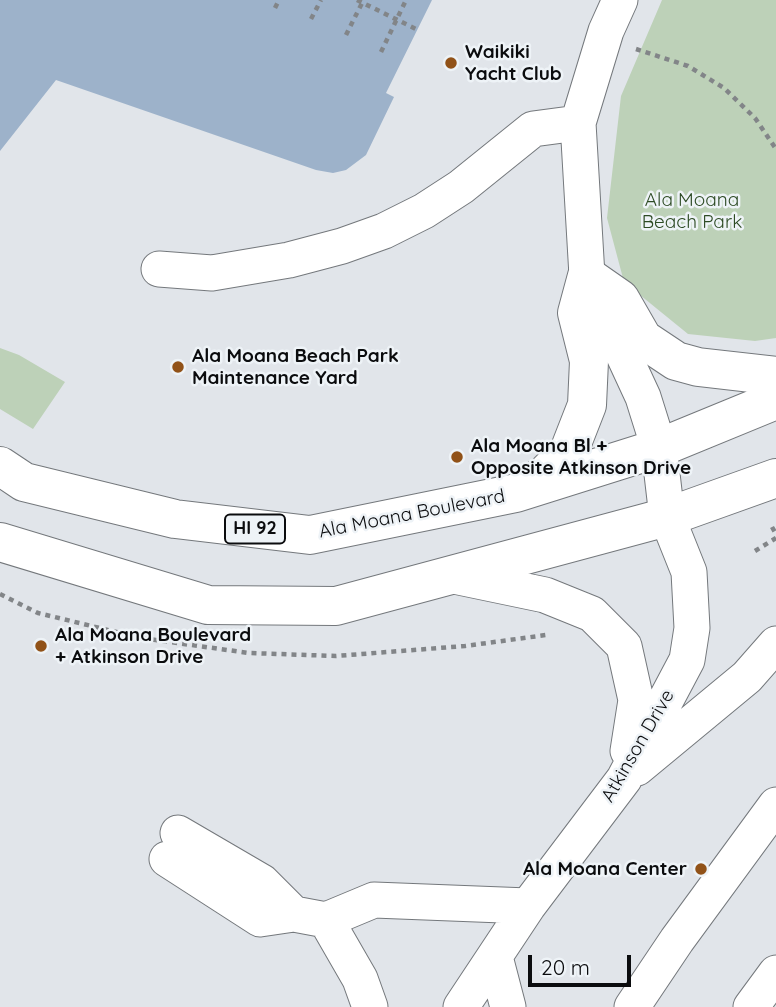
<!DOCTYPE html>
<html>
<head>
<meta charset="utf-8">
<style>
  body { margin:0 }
  #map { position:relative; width:776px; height:1007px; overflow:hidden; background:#e1e5ea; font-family:Quicksand,sans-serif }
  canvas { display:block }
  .scale { position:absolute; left:528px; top:955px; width:103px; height:32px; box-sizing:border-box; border:4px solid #0b0c0e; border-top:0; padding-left:9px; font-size:21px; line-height:24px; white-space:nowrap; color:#0b0c0e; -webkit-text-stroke:5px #eef3f7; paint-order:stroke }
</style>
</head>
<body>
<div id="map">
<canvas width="776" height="1007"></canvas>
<div class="scale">20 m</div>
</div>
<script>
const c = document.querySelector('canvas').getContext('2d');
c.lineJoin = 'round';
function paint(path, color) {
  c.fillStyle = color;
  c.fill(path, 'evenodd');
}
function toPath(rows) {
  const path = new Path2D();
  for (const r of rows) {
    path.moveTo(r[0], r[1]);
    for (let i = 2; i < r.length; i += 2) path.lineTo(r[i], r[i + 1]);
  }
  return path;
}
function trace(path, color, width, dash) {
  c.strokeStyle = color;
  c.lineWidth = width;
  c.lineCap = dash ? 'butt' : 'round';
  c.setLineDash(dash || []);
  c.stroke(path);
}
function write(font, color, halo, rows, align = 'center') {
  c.font = font + ' Quicksand,sans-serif';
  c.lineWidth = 5;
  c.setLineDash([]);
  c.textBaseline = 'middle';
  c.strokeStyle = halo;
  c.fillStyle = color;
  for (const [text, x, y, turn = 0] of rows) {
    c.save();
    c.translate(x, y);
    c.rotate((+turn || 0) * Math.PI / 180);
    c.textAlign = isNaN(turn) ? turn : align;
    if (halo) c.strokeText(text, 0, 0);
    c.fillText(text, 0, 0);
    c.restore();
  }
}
paint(toPath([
  [662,0,776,0,776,338,755,341,688,334,624,282,607,218,621,96],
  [0,348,19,355,65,382,33,429,0,409]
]), '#bdd1b8');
paint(toPath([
  [0,0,432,0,386,93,394,97,366,155,346,170,333,173,316,170,56,80,0,151]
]), '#9db2ca');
const minor = toPath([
  [159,269,212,273,289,260,342,246,384,231,424,211,461,187,533,129,578,123],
  [454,576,545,595,592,614,624,646,636,700,628,751],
  [637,768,747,677,776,644],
  [178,833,262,882,294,914,326,920,374,900,528,906],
  [167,859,260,919,294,914],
  [326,920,360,979,370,1007],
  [495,957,508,1007],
  [461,1007,528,906,624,779,687,660,692,628,689,572,667,517,659,448,643,397,587,276,578,123,606,31,620,0],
  [632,1007,677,940,776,805],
  [751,1007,776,973]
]);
const major = toPath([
  [0,466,24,482,175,519,310,535,516,493,659,448,776,400],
  [532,483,546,474,569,451,587,405,589,361,577,313,587,276,620,299,643,339,676,361,698,367,776,376],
  [0,542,208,605,336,606,667,517,776,478]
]);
trace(minor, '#74787c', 37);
trace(major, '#74787c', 40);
trace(toPath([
  [357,0,418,30],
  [275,8,279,0],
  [311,19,321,0],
  [346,35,363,1],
  [636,49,688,66,724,88,755,118,776,149],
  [381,52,406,0],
  [772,527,776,534],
  [755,551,776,538],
  [0,594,38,613,141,638,249,653,336,656,465,646,546,635]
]), '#828588', 4.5, [5, 5]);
trace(minor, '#fff', 35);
trace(major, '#fff', 38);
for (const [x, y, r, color] of [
  [451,63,7,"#915218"],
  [178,367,7,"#915218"],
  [457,457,7,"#915218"],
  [41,646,7,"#915218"],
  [701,869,7,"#915218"]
]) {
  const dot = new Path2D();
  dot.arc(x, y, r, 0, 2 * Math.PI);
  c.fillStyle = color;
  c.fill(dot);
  trace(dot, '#eef3f7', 2.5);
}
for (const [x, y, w] of [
  [255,529,60]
]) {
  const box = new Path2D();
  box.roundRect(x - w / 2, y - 14.5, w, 29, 5);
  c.fillStyle = '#eef3f7';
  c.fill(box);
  trace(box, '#0b0c0e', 2);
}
write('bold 18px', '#0b0c0e', null, [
  ["HI 92",255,529]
]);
write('bold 19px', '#0b0c0e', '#eef3f7', [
  ["Waikiki",465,52],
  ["Yacht Club",465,74],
  ["Ala Moana Beach Park",192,356],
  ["Maintenance Yard",192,378],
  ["Ala Moana Bl +",471,446],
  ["Opposite Atkinson Drive",471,468],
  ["Ala Moana Boulevard",55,635],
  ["+ Atkinson Drive",55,657],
  ["Ala Moana Center",687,869,"right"]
], 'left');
write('19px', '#2d4b24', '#eef3f7', [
  ["Ala Moana",692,200],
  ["Beach Park",692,222]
]);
write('19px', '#0b0c0e', '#eef3f7', [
  ["Ala Moana Boulevard",412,514,-11],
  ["Atkinson Drive",638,746,-60]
]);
</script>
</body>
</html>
